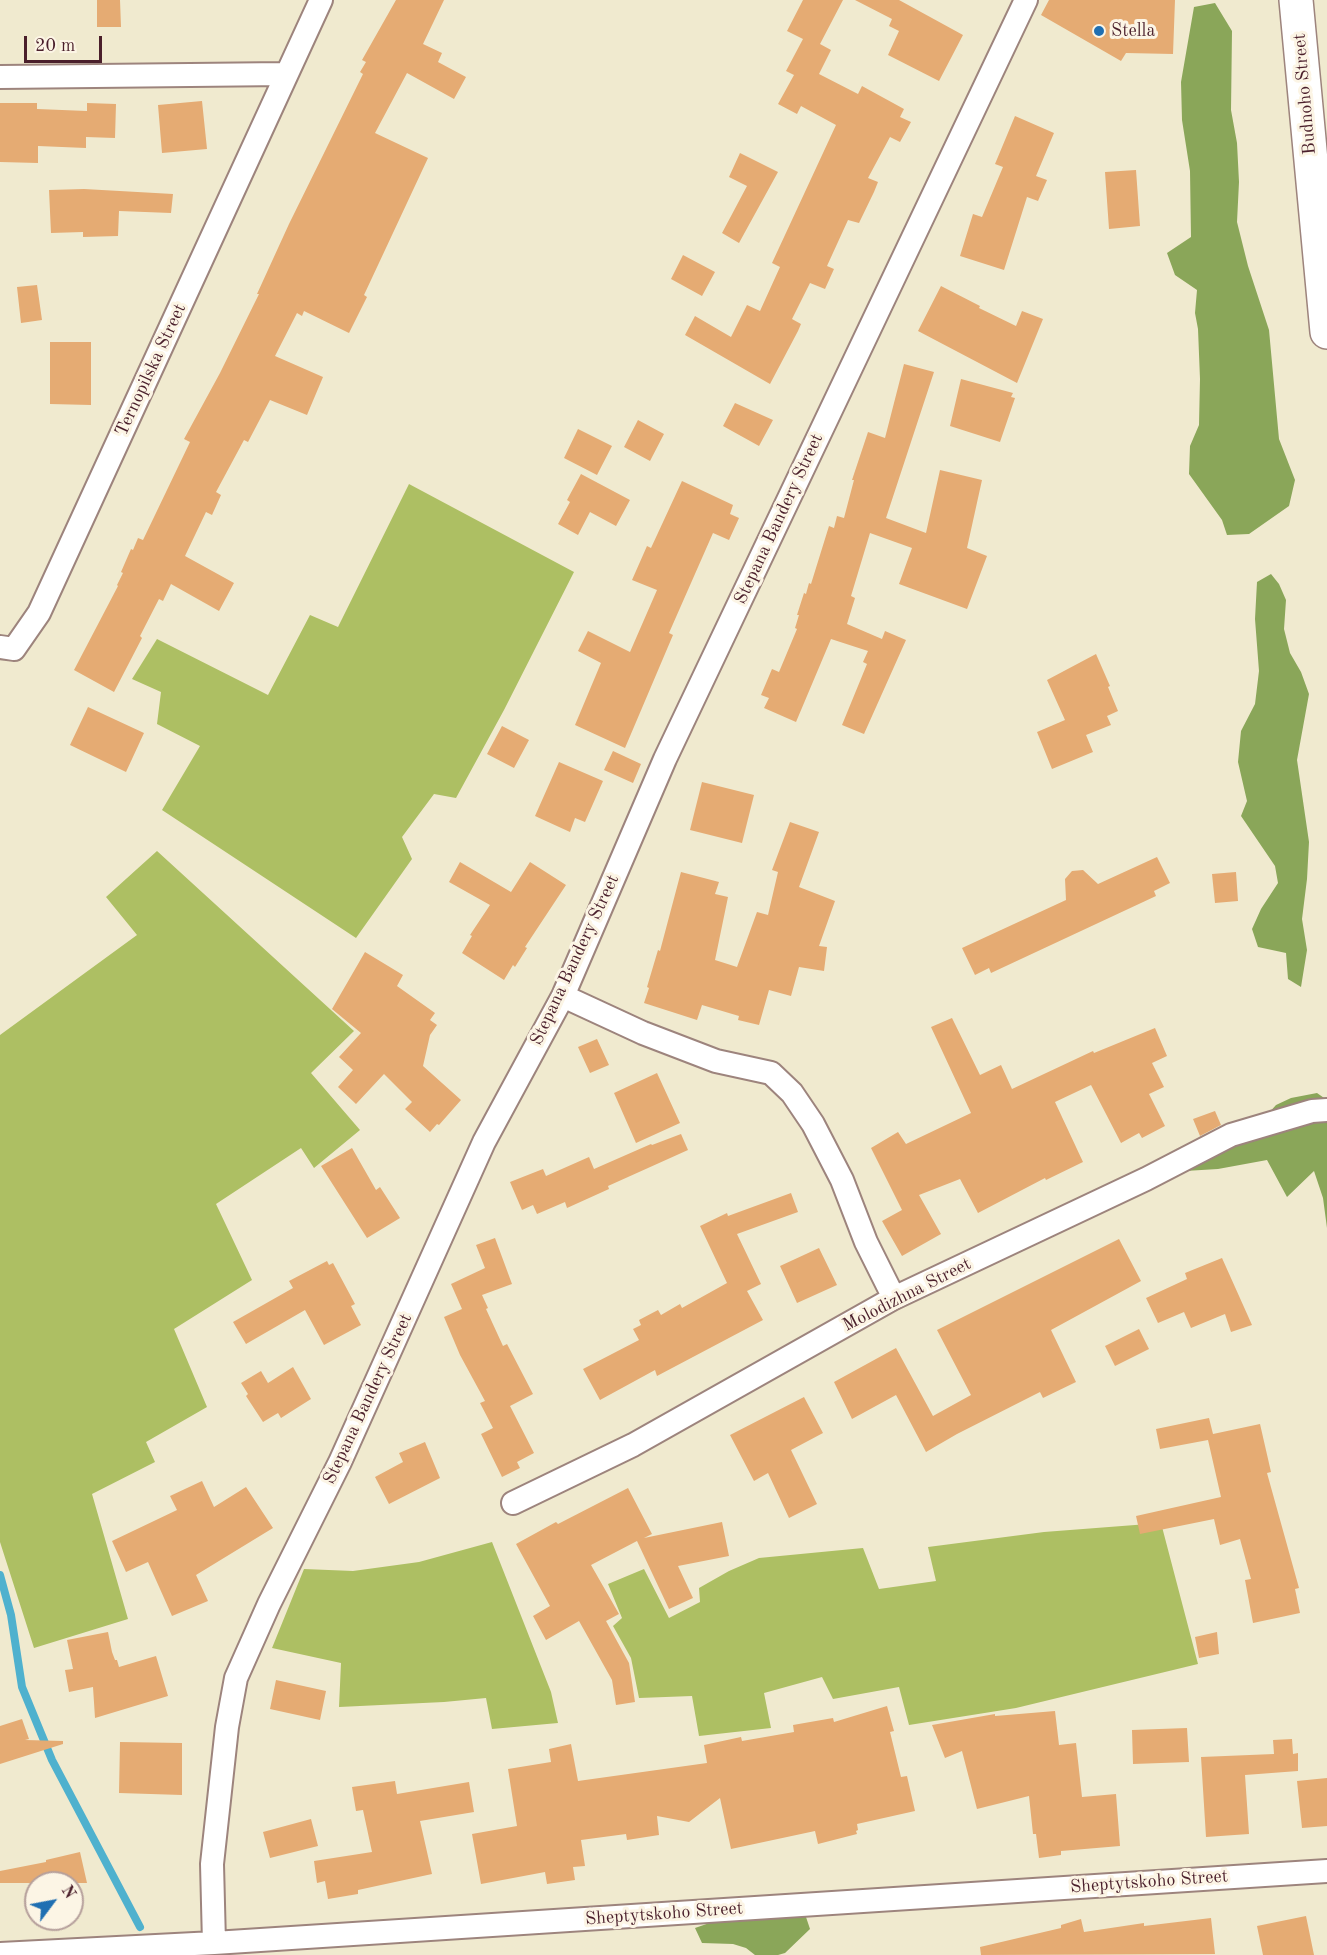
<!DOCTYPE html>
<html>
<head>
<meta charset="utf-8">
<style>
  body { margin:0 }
  #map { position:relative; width:1327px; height:1955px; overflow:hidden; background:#f0eacf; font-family:"Old Standard TT",serif }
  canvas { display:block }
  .north { position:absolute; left:24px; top:1871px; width:60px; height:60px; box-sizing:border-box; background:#fcf5e5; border:2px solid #b59f9b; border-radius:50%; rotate:58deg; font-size:16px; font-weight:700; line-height:24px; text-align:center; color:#4a1f2b }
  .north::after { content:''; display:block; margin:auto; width:21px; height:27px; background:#1f6fb2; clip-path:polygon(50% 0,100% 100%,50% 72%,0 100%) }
  .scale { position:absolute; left:24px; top:36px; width:78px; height:27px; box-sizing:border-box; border:3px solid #4a1f2b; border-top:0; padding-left:8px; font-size:18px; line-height:21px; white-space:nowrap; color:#4a1f2b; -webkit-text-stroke:4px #fcf5e5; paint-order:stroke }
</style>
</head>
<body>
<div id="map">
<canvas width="1327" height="1955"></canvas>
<div class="north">N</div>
<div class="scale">20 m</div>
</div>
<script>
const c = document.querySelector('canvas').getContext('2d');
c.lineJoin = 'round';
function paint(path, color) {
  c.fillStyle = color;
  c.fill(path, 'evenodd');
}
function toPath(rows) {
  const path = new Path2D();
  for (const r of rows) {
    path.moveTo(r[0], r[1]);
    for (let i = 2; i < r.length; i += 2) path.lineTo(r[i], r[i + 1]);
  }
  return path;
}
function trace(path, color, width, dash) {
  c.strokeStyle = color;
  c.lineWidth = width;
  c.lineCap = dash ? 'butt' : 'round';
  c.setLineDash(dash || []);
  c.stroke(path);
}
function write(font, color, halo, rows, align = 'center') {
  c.font = font + ' "Old Standard TT",serif';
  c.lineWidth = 6;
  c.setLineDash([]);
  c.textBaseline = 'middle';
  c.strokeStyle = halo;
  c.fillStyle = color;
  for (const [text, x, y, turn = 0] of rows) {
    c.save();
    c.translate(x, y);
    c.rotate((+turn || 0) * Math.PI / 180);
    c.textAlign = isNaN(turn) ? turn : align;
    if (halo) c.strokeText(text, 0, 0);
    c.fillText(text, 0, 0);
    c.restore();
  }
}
paint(toPath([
  [409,484,574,572,504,710,456,798,434,794,402,837,412,859,356,938,162,810,200,746,157,724,161,692,132,679,157,639,268,695,310,615,338,627],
  [157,851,354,1031,311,1073,360,1130,314,1168,301,1148,216,1204,252,1280,174,1329,207,1407,146,1442,155,1462,92,1494,128,1619,34,1648,0,1542,0,1035,137,935,106,897],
  [1161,1523,1198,1664,1016,1708,909,1725,899,1687,833,1699,822,1677,764,1693,771,1728,699,1736,692,1696,639,1698,631,1658,613,1626,622,1618,608,1584,644,1569,669,1618,700,1602,699,1588,729,1571,759,1558,863,1548,879,1589,936,1581,928,1547,1044,1532],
  [492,1542,551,1692,558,1723,492,1729,486,1698,444,1702,339,1707,341,1663,272,1648,304,1569,353,1571,419,1562]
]), '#adbf63');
paint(toPath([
  [1215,3,1232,31,1231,110,1237,143,1239,182,1237,222,1248,266,1269,330,1279,439,1295,480,1289,506,1249,534,1227,535,1222,520,1189,474,1190,446,1199,425,1200,379,1198,329,1195,313,1197,290,1175,275,1167,253,1191,237,1190,171,1182,120,1181,82,1194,7],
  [1271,574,1279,584,1286,600,1284,629,1290,653,1301,672,1309,694,1297,760,1309,842,1307,879,1302,919,1307,950,1301,987,1288,979,1286,953,1258,947,1252,929,1261,909,1278,883,1275,866,1241,816,1247,801,1238,762,1241,731,1255,704,1259,671,1255,619,1257,582],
  [1317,1093,1327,1100,1327,1228,1323,1198,1314,1171,1287,1197,1267,1160,1218,1169,1185,1171,1257,1126,1276,1105,1291,1098],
  [794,1912,806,1917,810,1929,785,1953,778,1955,755,1955,746,1948,733,1944,702,1943,695,1928,721,1919]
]), '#8aa659');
trace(toPath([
  [0,1575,11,1615,22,1687,52,1760,140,1927]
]), '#4fb1ce', 8);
paint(toPath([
  [97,0,120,0,121,27,97,27],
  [396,0,444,0,423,44,442,53,438,62,466,77,454,99,407,73,375,133,428,158,364,295,367,297,349,333,304,311,302,316,297,313,275,356,323,377,307,415,270,400,248,442,244,440,216,492,221,495,212,515,206,512,185,556,234,583,219,611,171,584,163,601,159,599,140,636,142,638,114,692,74,670,118,586,117,585,123,573,121,572,131,549,133,550,138,538,143,540,190,442,184,439,220,373,259,294,257,294,289,224,363,74,360,72,366,62,362,60],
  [803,0,843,0,820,44,831,50,819,74,858,94,862,86,904,109,900,117,911,122,900,142,890,137,868,178,878,182,874,192,859,223,848,220,827,266,834,269,825,289,810,283,792,319,801,324,798,331,770,384,685,335,695,316,731,337,747,305,760,311,780,267,772,263,836,125,801,106,797,114,778,104,794,75,786,71,803,39,787,31],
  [855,0,899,0,963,35,939,81,888,55,899,31,889,26,892,19],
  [1049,0,1175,0,1173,54,1126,53,1121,61,1041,15],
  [202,101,207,149,162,153,158,105],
  [0,103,37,103,37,109,87,111,87,103,116,104,115,138,86,137,86,148,38,146,38,163,0,162],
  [1015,116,1054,133,1036,176,1047,180,1038,201,1027,197,1004,270,960,256,973,214,982,217,1003,167,995,164],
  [740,153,778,172,739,243,722,233,747,186,729,177],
  [1136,170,1140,226,1109,229,1105,172],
  [84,189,173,194,171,213,119,211,118,236,83,237,83,232,51,233,49,190],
  [683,255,715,272,702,296,671,279],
  [37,285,42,320,21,323,17,287],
  [941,286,980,306,979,308,1016,326,1022,311,1043,319,1017,383,918,331],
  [50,342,91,342,91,405,50,404],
  [904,364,934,372,886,518,926,533,940,470,982,480,967,548,987,556,967,609,899,584,912,548,870,533,851,596,855,598,847,624,882,639,885,631,906,640,864,734,842,725,867,664,863,662,868,651,831,639,796,722,764,708,769,698,761,695,772,669,779,672,797,629,795,628,799,615,797,615,804,593,806,594,809,583,811,584,829,526,834,528,837,516,844,518,854,480,852,480,868,432,885,438],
  [961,379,1013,393,1011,397,1015,398,1000,442,950,426],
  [735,403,773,420,759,446,723,426],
  [638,420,664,434,650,461,624,447],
  [578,429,612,446,597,475,564,458],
  [581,474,630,500,616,526,590,512,578,535,558,524,570,502,567,500],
  [682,481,733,505,730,514,739,518,729,540,713,533,669,633,673,635,625,748,575,725,601,663,578,651,588,631,630,652,657,590,632,580,647,546,651,548],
  [1096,654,1110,686,1108,687,1118,711,1107,716,1111,725,1086,735,1093,752,1052,769,1037,732,1065,720,1047,680],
  [88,707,144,733,126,772,70,745],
  [502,726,529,740,514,768,487,754],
  [613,751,641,764,633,783,604,770],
  [559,762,603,781,585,822,575,818,570,832,535,816],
  [702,782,754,795,742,843,690,830],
  [790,822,819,832,799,887,835,901,819,946,827,947,824,971,799,967,791,996,769,990,759,1025,738,1020,739,1016,702,1005,697,1020,644,1003,649,988,647,987,658,950,660,951,681,872,719,882,715,894,728,897,715,960,737,967,757,912,768,915,778,872,772,870],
  [1157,857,1170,883,1154,891,1156,896,991,973,989,968,975,975,962,948,1066,900,1065,879,1072,871,1083,870,1098,884],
  [460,862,511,892,530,862,566,885,525,947,527,948,515,967,513,965,504,980,462,953,472,936,470,935,490,905,449,882],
  [1236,872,1238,901,1215,903,1212,874],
  [365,952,403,975,397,986,435,1013,430,1020,437,1025,430,1035,423,1066,461,1100,439,1125,437,1124,430,1132,405,1109,412,1102,384,1074,356,1104,338,1087,353,1070,339,1057,361,1033,332,1009],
  [952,1018,980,1075,1001,1065,1012,1089,1093,1051,1094,1053,1155,1028,1167,1056,1152,1063,1164,1087,1149,1094,1165,1126,1142,1138,1139,1133,1121,1143,1091,1085,1055,1102,1083,1162,1046,1180,1045,1178,978,1213,960,1179,919,1195,941,1234,902,1256,882,1221,902,1210,871,1148,898,1132,906,1144,971,1113,931,1027],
  [597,1039,609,1065,590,1073,578,1047],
  [657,1073,680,1123,636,1143,614,1093],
  [1215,1111,1221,1125,1200,1136,1193,1119],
  [681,1134,688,1150,608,1186,609,1189,567,1208,565,1202,537,1214,533,1205,522,1210,510,1182,543,1169,546,1176,589,1157,594,1169,651,1144,652,1145],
  [352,1148,376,1190,380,1187,400,1218,367,1238,321,1166],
  [791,1193,798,1212,737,1234,761,1284,747,1291,763,1320,657,1376,655,1370,600,1400,583,1369,639,1340,633,1329,641,1325,639,1320,658,1310,661,1315,680,1304,682,1308,727,1283,700,1226,727,1213,728,1216],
  [495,1238,512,1284,482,1295,488,1308,486,1309,503,1346,507,1344,533,1394,510,1406,534,1453,517,1462,520,1468,502,1477,481,1434,493,1428,480,1403,485,1401,460,1355,444,1317,462,1309,451,1284,485,1268,476,1245],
  [1119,1239,1141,1281,1051,1330,1076,1382,1043,1398,1040,1392,957,1434,926,1452,896,1395,852,1419,834,1382,896,1348,933,1416,971,1395,937,1330],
  [819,1248,837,1285,797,1303,780,1266],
  [1222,1258,1252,1325,1231,1332,1225,1314,1191,1328,1184,1312,1158,1323,1146,1298,1187,1279,1185,1273],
  [327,1261,329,1265,333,1263,355,1304,351,1306,361,1325,324,1345,305,1310,246,1344,233,1322,293,1288,289,1281],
  [1139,1329,1149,1349,1115,1366,1105,1346],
  [293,1367,311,1399,281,1418,278,1413,263,1422,246,1396,248,1394,241,1383,261,1371,268,1383],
  [804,1397,823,1433,791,1450,817,1504,789,1518,768,1473,754,1481,730,1435],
  [1209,1418,1213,1434,1260,1424,1271,1472,1267,1473,1299,1588,1295,1589,1300,1613,1253,1623,1245,1580,1251,1579,1240,1539,1220,1545,1214,1519,1140,1534,1136,1516,1221,1497,1208,1440,1160,1449,1156,1429],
  [425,1442,440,1478,389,1504,375,1477,403,1462,399,1453],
  [202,1481,214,1507,246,1487,273,1528,196,1575,208,1601,172,1616,148,1562,126,1572,112,1541,177,1510,170,1496],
  [628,1488,652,1534,644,1538,722,1522,729,1556,678,1566,693,1598,669,1609,637,1541,591,1565,619,1614,606,1621,629,1663,635,1702,616,1705,612,1680,579,1621,546,1640,533,1616,550,1606,516,1544,556,1522,558,1524],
  [108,1632,112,1652,115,1660,117,1660,119,1667,156,1656,168,1696,95,1718,93,1687,69,1692,65,1670,73,1669,67,1640],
  [1217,1632,1219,1654,1199,1658,1195,1637],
  [276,1680,326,1691,320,1720,270,1709],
  [887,1706,894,1731,890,1732,901,1777,907,1776,915,1811,857,1824,858,1830,856,1831,857,1834,818,1844,815,1831,731,1849,720,1798,689,1822,657,1816,659,1835,627,1840,626,1834,581,1840,585,1866,573,1867,575,1880,547,1884,545,1872,481,1884,472,1834,517,1826,508,1769,551,1762,549,1749,571,1744,578,1781,707,1763,704,1745,741,1737,742,1741,794,1732,793,1725,833,1718,834,1722],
  [1055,1711,1059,1745,1076,1743,1082,1797,1116,1794,1120,1846,1061,1851,1061,1855,1039,1858,1036,1834,1033,1834,1029,1796,977,1809,962,1751,945,1758,932,1725,995,1714,995,1716],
  [22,1719,29,1739,25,1740,63,1741,63,1744,0,1764,0,1726],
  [1187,1728,1189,1762,1133,1764,1132,1730],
  [1292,1739,1293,1754,1298,1753,1298,1771,1245,1775,1249,1834,1206,1837,1201,1757,1274,1754,1273,1740],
  [120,1742,182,1743,182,1795,119,1793],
  [1327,1778,1327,1826,1302,1828,1297,1781],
  [395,1781,397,1794,469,1782,474,1812,420,1821,432,1874,358,1890,358,1894,328,1899,325,1881,317,1883,314,1861,372,1852,363,1810,356,1811,352,1787],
  [311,1819,318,1846,270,1858,263,1832],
  [80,1852,87,1883,0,1883,0,1871,46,1862,46,1860],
  [1306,1916,1314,1955,1263,1955,1257,1926],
  [1211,1918,1215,1954,981,1955,980,1947,1061,1928,1061,1925,1081,1919,1084,1932,1144,1923,1144,1926]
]), '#e5ab73');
const minor = toPath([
  [0,77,285,74],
  [0,647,14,649,39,613,321,0],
  [563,996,643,1033,716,1061,771,1073,792,1093,813,1124,842,1180,866,1242,894,1298],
  [513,1503,633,1445,894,1298,1146,1179,1231,1135,1312,1111,1327,1110],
  [214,1943,212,1864,227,1727,236,1678,269,1604,340,1462,484,1142,563,996,665,759,1026,0],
  [0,1954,214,1943,1327,1871]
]);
const trunk = toPath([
  [1296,0,1327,332]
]);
trace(minor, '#9d847d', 26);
trace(trunk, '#9d847d', 36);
trace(minor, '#fff', 22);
trace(trunk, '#fff', 33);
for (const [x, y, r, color] of [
  [1099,31,6,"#1f6fb2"]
]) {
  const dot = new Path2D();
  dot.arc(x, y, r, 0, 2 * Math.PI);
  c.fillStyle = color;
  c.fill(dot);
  trace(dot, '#fcf5e5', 2);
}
write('18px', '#4a1f2b', '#fcf5e5', [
  ["Stella",1111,31]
], 'left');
write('18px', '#4a1f2b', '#fcf5e5', [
  ["Budnoho Street",1305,94,-95],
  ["Ternopilska Street",151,370,-65],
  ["Stepana Bandery Street",779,519,-65],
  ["Stepana Bandery Street",575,960,-65],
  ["Molodizhna Street",907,1295,-27],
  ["Stepana Bandery Street",368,1399,-65],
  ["Sheptytskoho Street",1149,1882,-4],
  ["Sheptytskoho Street",664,1914,-4]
]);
</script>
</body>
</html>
